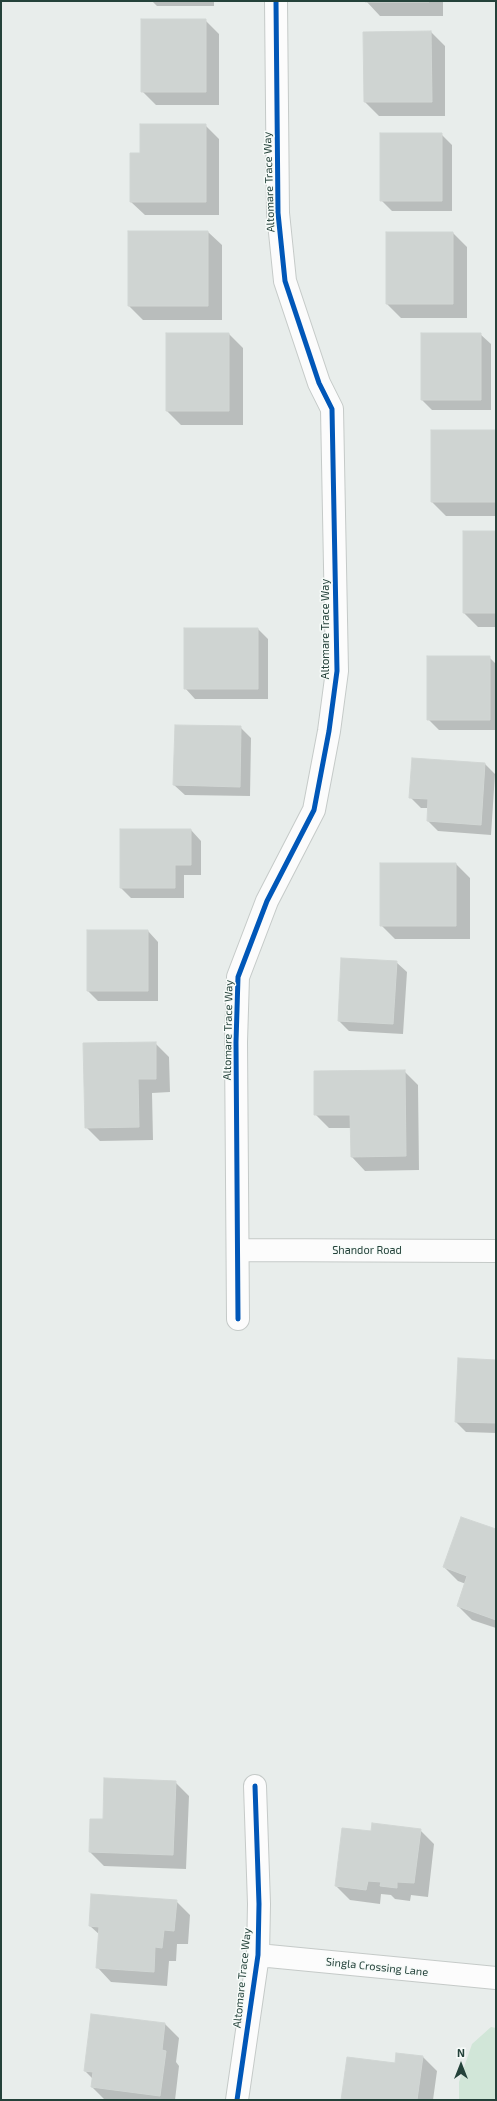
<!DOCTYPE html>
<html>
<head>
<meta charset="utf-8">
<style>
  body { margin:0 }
  #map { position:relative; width:497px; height:2101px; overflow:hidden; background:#e8edeb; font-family:"Exo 2",sans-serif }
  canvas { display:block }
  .frame { position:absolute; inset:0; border:2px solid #24423a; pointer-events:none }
  .north { position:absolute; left:441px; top:2045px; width:40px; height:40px; -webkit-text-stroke:3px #f7fbf9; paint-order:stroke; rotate:0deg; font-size:11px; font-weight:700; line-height:16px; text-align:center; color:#24423a }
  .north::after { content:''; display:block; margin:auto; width:14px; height:18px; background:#24423a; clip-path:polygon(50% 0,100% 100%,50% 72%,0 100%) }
</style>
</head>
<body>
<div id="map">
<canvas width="497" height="2101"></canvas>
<div class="frame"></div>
<div class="north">N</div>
</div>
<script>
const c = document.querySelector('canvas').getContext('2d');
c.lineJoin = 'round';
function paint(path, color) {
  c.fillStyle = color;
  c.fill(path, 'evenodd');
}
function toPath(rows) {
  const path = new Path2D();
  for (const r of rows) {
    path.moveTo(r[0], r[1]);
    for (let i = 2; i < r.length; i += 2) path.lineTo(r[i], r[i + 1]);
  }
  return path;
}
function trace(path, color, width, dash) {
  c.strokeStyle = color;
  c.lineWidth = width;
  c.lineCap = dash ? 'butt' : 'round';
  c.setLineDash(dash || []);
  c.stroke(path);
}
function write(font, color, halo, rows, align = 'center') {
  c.font = font + ' "Exo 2",sans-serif';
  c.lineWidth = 3;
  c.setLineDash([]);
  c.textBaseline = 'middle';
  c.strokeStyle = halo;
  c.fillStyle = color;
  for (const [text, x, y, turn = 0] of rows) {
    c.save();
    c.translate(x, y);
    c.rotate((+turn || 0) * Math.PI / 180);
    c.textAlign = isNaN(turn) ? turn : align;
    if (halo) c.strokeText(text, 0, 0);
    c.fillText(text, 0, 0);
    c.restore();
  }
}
paint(toPath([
  [491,2027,496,2028,496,2100,459,2100,459,2082,472,2044]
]), '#d1e6d8');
paint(toPath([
  [152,1,214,1,214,6,157,6],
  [366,1,443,1,443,16,380,16],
  [205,20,219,34,219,105,156,105,142,91],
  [431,32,445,46,445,116,379,116,365,102,364,33],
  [205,125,219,139,219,215,145,215,131,202,141,154],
  [441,134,452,145,452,211,392,211,381,200],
  [208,232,222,245,222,320,143,320,129,306],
  [453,233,467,247,467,318,401,318,387,304],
  [167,334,229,334,243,348,243,425,181,425,167,411],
  [480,334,491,344,491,410,432,410,422,400],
  [432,431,496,431,496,516,446,516,432,502],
  [496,532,496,627,478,627,464,613],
  [258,629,268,639,268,699,195,699,185,688],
  [489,657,496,664,496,730,439,730,428,719],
  [240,727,251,738,250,796,185,795,174,785],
  [485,764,495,774,491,835,438,831,428,821,429,808,421,808,410,797],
  [191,830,201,841,201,875,184,875,184,898,131,898,121,888],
  [456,864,470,878,470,939,395,939,381,925],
  [148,931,158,942,158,1001,98,1001,88,991],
  [396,962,407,972,403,1034,349,1031,339,1021],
  [155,1043,169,1057,170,1092,152,1093,153,1140,100,1141,86,1127],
  [404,1071,418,1085,419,1170,365,1171,352,1157,351,1128,329,1128,315,1114],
  [496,1361,496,1433,466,1432,456,1422],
  [496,1530,496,1628,472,1620,458,1606,466,1584,458,1581,444,1567],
  [175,1782,189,1796,186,1869,104,1866,90,1852,104,1820],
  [420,1830,434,1844,428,1897,411,1895,410,1901,395,1899,391,1895,381,1894,380,1904,350,1900,336,1886,372,1832],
  [176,1901,190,1915,188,1944,177,1944,176,1961,169,1961,167,1986,111,1982,98,1968,100,1935,90,1926],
  [92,2016,165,2024,179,2038,176,2062,179,2066,175,2100,105,2100,92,2087,93,2079,85,2071],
  [423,2057,437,2071,433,2100,342,2100,395,2064]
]), '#0003');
const building = toPath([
  [365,1,429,1,429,2,365,2,365,1],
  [141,19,206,19,206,92,141,92,141,19],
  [431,31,432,102,364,102,363,32,431,31],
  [140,124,206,124,206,202,130,202,130,153,140,153,140,124],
  [380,133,442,133,442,201,380,201,380,133],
  [128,231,208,231,208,306,128,306,128,231],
  [386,232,453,232,453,304,386,304,386,232],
  [166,333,229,333,229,411,166,411,166,333],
  [421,333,481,333,481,400,421,400,421,333],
  [431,430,496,430,496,502,431,502,431,430],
  [463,531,496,531,496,613,463,613,463,531],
  [184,628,258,628,258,689,184,689,184,628],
  [427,656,490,656,490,720,427,720,427,656],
  [175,725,241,726,240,787,173,785,175,725],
  [412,758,485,763,481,825,427,821,428,799,409,798,412,758],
  [120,829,191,829,191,865,175,865,175,888,120,888,120,829],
  [380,863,456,863,456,926,380,926,380,863],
  [87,930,148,930,148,991,87,991,87,930],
  [341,958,397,961,393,1024,338,1021,341,958],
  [156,1042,156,1079,138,1079,139,1127,85,1128,83,1043,156,1042],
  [405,1070,406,1156,351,1157,350,1115,314,1115,314,1071,405,1070],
  [458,1358,496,1360,496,1423,455,1422,458,1358],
  [461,1517,496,1529,496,1620,457,1606,467,1576,443,1567,461,1517],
  [104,1778,176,1781,173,1855,89,1852,90,1819,103,1819,104,1778],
  [372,1823,421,1829,414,1883,397,1882,397,1888,380,1886,381,1882,368,1881,366,1890,335,1886,342,1828,371,1831,372,1823],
  [91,1894,177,1900,174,1931,164,1930,162,1948,155,1947,154,1972,96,1968,99,1927,89,1926,91,1894],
  [91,2014,165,2023,162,2050,166,2051,160,2096,91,2087,93,2072,84,2071,91,2014],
  [396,2053,423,2056,417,2100,341,2100,347,2057,395,2063,396,2053]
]);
paint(building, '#cfd4d2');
trace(building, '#d1d6d4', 1);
const minor = toPath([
  [238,1250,496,1251],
  [238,1319,236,1042,238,977,267,901,314,810,329,731,337,671,332,409,319,383,285,281,278,213,276,1],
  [258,1955,496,1978],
  [237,2100,258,1955,259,1904,255,1786]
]);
trace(minor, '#c5cac8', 24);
trace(minor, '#fcfcfc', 22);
trace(toPath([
  [238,1319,236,1042,238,977,267,901,314,810,329,731,337,671,332,409,319,383,285,281,278,213,276,1],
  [237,2100,258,1955,259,1904,255,1786]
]), '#0057b8', 5);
write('11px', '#24423a', '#f7fbf9', [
  ["Altomare Trace Way",269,182,-92],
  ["Altomare Trace Way",325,629,-90],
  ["Altomare Trace Way",228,1030,-89],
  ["Shandor Road",367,1250],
  ["Singla Crossing Lane",377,1967,6],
  ["Altomare Trace Way",242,1978,-84]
]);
</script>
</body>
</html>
